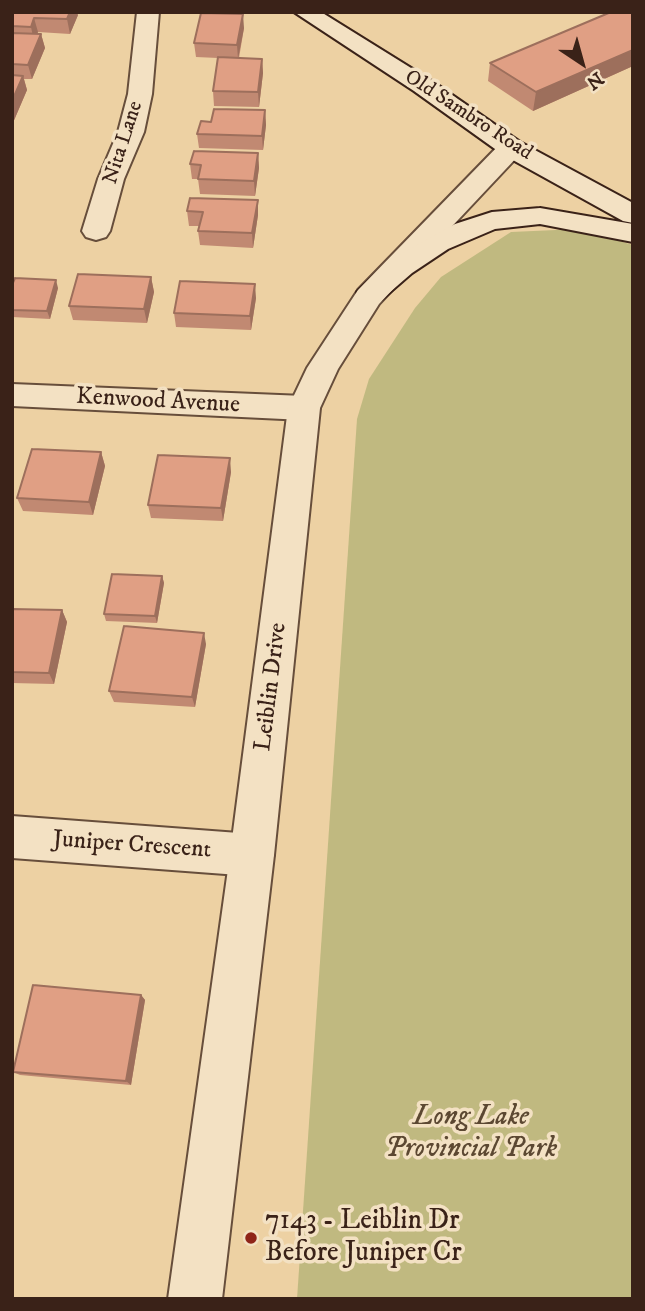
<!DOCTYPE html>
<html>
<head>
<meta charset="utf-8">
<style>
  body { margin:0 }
  #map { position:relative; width:645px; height:1311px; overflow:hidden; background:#edd1a3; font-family:"IM FELL DW Pica",serif }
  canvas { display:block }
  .frame { position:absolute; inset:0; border:14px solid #3a2218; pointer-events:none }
  .north { position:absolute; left:547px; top:28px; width:70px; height:70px; -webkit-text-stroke:5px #f3e1c3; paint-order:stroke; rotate:144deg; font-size:19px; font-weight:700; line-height:28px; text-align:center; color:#3a2218 }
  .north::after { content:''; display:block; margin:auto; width:24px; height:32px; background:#3a2218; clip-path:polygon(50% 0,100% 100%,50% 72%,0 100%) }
</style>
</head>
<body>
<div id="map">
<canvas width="645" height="1311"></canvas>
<div class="frame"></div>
<div class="north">N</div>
</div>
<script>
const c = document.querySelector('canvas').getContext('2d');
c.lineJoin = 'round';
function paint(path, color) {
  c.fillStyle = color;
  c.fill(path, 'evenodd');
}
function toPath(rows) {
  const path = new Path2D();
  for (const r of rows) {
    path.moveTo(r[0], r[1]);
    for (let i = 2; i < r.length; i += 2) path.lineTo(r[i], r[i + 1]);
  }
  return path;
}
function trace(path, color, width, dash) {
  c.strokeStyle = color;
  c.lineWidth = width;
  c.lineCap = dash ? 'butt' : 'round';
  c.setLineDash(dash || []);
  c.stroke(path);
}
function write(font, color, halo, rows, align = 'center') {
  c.font = font + ' "IM FELL DW Pica",serif';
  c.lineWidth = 7;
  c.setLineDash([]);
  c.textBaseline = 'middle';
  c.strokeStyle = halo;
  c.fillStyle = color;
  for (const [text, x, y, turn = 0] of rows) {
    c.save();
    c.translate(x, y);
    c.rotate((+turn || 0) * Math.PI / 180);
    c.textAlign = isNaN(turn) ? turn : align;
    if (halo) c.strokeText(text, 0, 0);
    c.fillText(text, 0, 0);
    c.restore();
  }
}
paint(toPath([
  [578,229,633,245,633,1299,297,1299,357,419,369,379,415,308,441,277,511,232]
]), '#c0b980');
const minor = toPath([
  [137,12,159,12,152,94,144,132,124,179,110,231,106,237,96,240,86,237,82,231,98,179,118,132,128,94,137,12],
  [12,384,304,396,315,400,320,408,315,416,304,420,12,406,12,384],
  [12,816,252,834,267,840,274,855,267,870,252,876,12,858,12,816]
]);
const tertiary = toPath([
  [511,140,520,142,524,148,520,154,379,304,338,369,320,408,274,855,222,1299,168,1299,230,855,288,408,307,368,358,290,502,142,511,140]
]);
const secondary = toPath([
  [294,12,321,12,432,81,520,142,633,203,633,223,623,221,502,154,414,91,294,12],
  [540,208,633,224,633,242,540,224,495,229,448,249,412,273,382,299,372,302,362,299,357,292,392,259,455,224,492,212,540,208]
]);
trace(minor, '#674e3b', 4);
trace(tertiary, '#674e3b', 4);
trace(secondary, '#3a2218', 4);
paint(minor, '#f3e1c3');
paint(tertiary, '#f3e1c3');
paint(secondary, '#f3e1c3');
paint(toPath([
  [12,12,78,15,70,34,38,32,37,34,41,34,45,48,32,79,24,79,27,90,12,125],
  [244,28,239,58,262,59,263,73,259,107,214,106,213,91,218,58,196,57,194,43],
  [490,63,633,66,533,111,488,81],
  [265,110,266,125,263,150,199,148,197,134,211,122],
  [258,153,259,168,255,196,200,194,198,179,192,179,190,164],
  [187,211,258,215,253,248,200,245,198,231,199,226,189,226],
  [151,277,154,292,147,323,73,320,69,306],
  [12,285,58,288,50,319,12,317],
  [256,298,251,330,176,327,174,313],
  [101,452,105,466,93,515,23,511,17,498],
  [231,472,223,521,151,518,148,505],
  [162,576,164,583,157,623,106,621,104,614],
  [12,609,62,610,67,622,54,684,12,683],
  [206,644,195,707,114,702,109,691],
  [141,995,145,1000,131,1085,20,1075,13,1072]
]), '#c18972');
paint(toPath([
  [70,12,77,12,78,15,70,34,67,19],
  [243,14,244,28,238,59,237,45],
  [34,18,38,32,34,41,31,27],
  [41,34,45,48,32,79,28,65],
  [633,50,633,66,533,111,536,92],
  [262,59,263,73,259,107,258,92],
  [23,76,27,90,12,125,12,101],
  [265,110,266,125,263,150,262,136],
  [258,153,259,168,255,196,254,181],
  [258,200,258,215,253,248,252,233],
  [151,277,154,292,147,323,144,309],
  [56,280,58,288,50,319,47,311],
  [255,284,256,298,251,330,250,316],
  [101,452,105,466,93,515,89,502],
  [230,458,231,472,223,521,221,508],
  [162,576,164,583,157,623,155,616],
  [62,610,67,622,54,684,49,673],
  [204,633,206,644,195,707,192,697],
  [141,995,145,1000,131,1085,126,1081]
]), '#9d6f5c');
const building = toPath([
  [12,12,70,12,67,19,34,18,31,27,12,26,12,12],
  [611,12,633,12,633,50,536,92,490,63,611,12],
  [201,13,243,14,237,45,194,43,201,13],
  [12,33,41,34,28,65,12,64,12,33],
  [218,57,262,59,258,92,213,91,218,57],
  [12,75,23,76,12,101,12,75],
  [214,109,265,110,262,136,197,134,201,121,211,122,214,109],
  [194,151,258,153,254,181,198,179,201,165,190,164,194,151],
  [190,198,258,200,252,233,198,231,203,212,187,211,190,198],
  [78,274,151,277,144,309,69,306,78,274],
  [15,278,56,280,47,311,12,310,12,285,15,278],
  [180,281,255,284,250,316,174,313,180,281],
  [32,449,101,452,89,502,17,498,32,449],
  [158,455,230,458,221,508,148,505,158,455],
  [112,574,162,576,155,616,104,614,112,574],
  [12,609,62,610,49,673,12,672,12,609],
  [124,626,204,633,192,697,109,691,124,626],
  [33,985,141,995,126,1081,13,1072,33,985]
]);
paint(building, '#e09f84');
trace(building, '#9d6f5c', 2);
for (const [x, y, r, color] of [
  [251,1238,7,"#8f2418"]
]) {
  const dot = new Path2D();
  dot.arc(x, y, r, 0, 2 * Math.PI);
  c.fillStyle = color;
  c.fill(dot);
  trace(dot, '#f3e1c3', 2.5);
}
write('21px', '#3a2218', '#f3e1c3', [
  ["Old Sambro Road",468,116,33],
  ["Nita Lane",124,143,-72]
]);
write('24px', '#3a2218', '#f3e1c3', [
  ["Kenwood Avenue",158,402,3],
  ["Leiblin Drive",272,687,-83],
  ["Juniper Crescent",132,846,4]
]);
write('italic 28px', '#5c4832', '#f3e1c3', [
  ["Long Lake",471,1118],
  ["Provincial Park",471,1150]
]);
write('28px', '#3a2218', '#f3e1c3', [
  ["7143 - Leiblin Dr",265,1222],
  ["Before Juniper Cr",265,1254]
], 'left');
</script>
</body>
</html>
